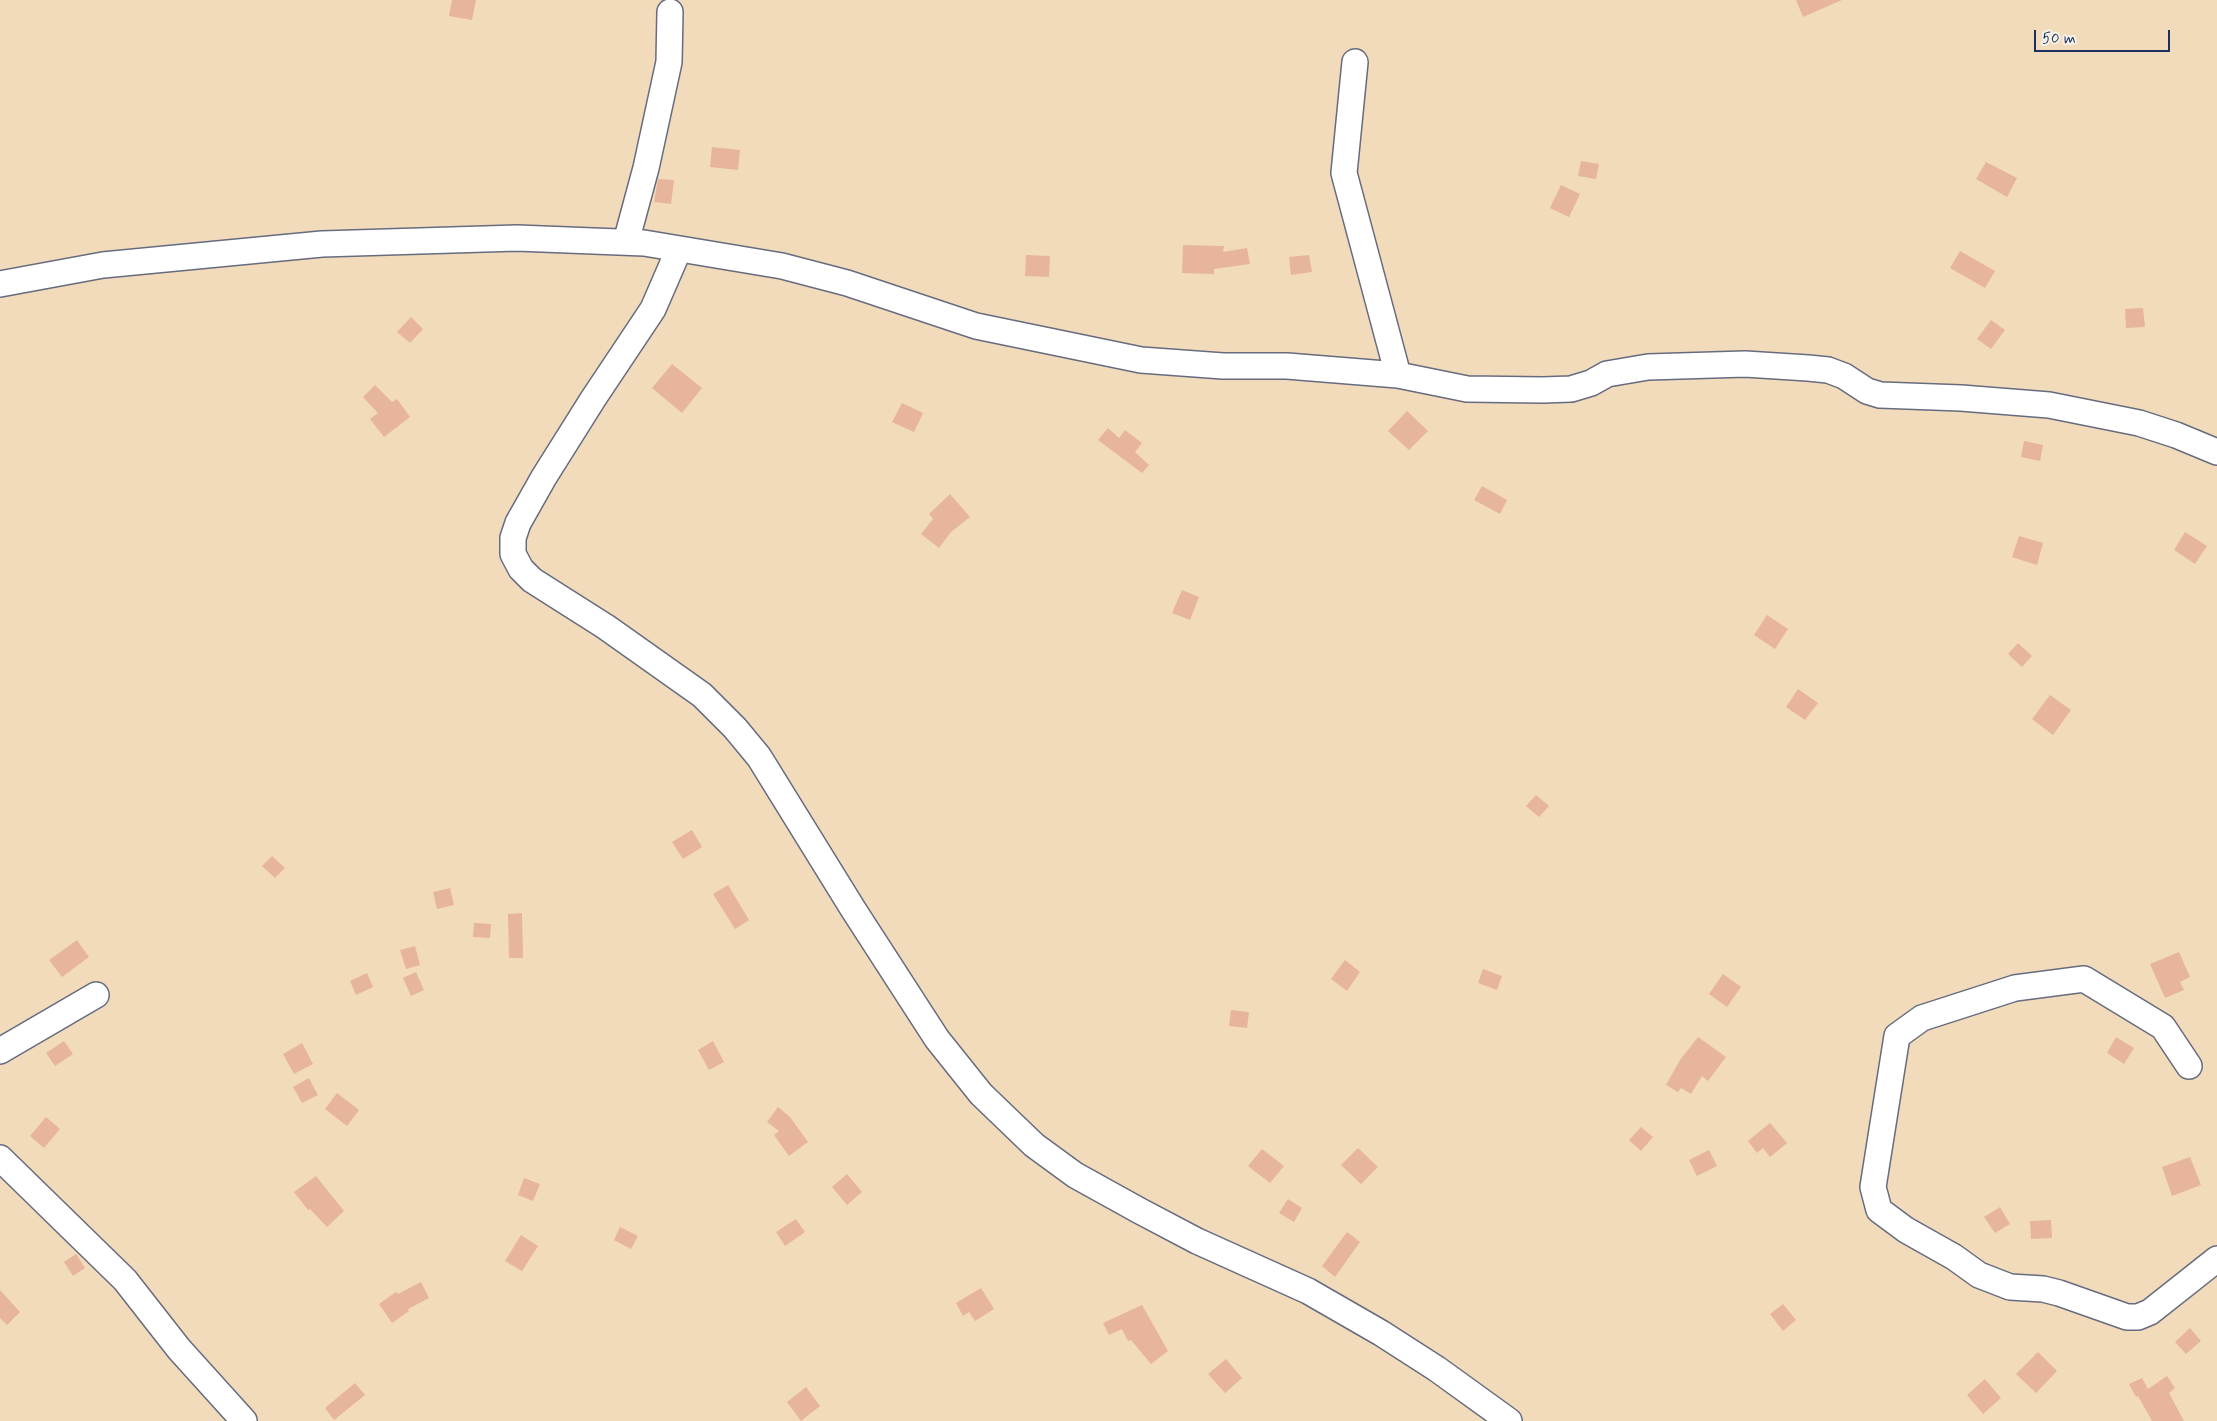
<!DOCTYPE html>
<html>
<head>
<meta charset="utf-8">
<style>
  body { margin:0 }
  #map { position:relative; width:2217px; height:1421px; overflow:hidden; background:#f1dbbb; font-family:Mynerve,sans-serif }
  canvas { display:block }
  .scale { position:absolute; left:2034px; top:30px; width:136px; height:22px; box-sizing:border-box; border:2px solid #1b2f5e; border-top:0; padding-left:6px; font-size:15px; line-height:18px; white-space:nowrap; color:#1b2f5e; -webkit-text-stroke:4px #f7f3e8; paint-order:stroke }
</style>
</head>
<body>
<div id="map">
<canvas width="2217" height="1421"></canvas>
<div class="scale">50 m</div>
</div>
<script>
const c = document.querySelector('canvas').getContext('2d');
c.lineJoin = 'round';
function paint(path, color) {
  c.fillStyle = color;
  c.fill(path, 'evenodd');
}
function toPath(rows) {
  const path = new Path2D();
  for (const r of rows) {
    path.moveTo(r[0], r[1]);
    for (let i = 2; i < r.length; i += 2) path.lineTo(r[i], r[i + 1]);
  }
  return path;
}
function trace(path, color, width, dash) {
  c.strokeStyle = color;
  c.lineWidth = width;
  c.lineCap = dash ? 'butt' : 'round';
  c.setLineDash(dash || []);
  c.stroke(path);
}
paint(toPath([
  [452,0,476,0,472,20,449,16],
  [1796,0,1842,0,1803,17],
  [712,147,740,150,738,170,710,167],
  [1581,161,1599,164,1596,179,1578,176],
  [1986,162,2017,178,2007,197,1976,179],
  [658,179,674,180,671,204,654,202],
  [1561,185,1580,194,1569,217,1550,208],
  [1183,245,1224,246,1223,252,1247,248,1250,264,1214,269,1214,274,1182,273],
  [1960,251,1995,271,1985,288,1950,268],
  [1026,255,1050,256,1049,277,1025,276],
  [1309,255,1312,272,1291,275,1289,257],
  [2143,308,2145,327,2126,328,2125,309],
  [411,317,423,329,410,343,397,332],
  [1991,320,2005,330,1991,349,1977,339],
  [672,364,702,388,682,413,652,388],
  [375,385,392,402,397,399,410,417,384,437,370,419,378,413,363,397],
  [902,403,923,413,914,432,892,422],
  [1407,411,1428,431,1409,450,1388,431],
  [1108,428,1119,438,1125,430,1142,443,1135,452,1149,465,1142,473,1098,440],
  [2024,441,2043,445,2040,461,2021,457],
  [1482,486,1507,500,1500,514,1474,500],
  [950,494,970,517,951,532,939,548,921,534,933,519,929,514],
  [2185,532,2207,546,2195,564,2174,550],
  [2019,536,2043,543,2037,565,2012,557],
  [1182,590,1199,597,1190,620,1172,613],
  [1767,615,1788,629,1775,649,1754,635],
  [2018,643,2032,656,2022,667,2008,654],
  [1798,689,1818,703,1805,720,1786,707],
  [2050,695,2071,710,2053,735,2032,719],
  [1536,795,1549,806,1539,817,1526,806],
  [692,830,702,847,683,859,672,842],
  [272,856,285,868,275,878,262,866],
  [728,885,749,920,735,929,713,894],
  [450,888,454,905,437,909,433,892],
  [522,913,523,958,509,958,508,914],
  [474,923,491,924,490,938,473,937],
  [77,940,89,957,62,977,49,960],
  [415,946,420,965,406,969,400,950],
  [2179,952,2190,977,2180,982,2184,990,2165,998,2150,964],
  [1345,960,1360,972,1347,991,1331,979],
  [1483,969,1502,976,1497,990,1478,983],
  [416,972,424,990,411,996,403,978],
  [367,973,373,987,356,995,350,981],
  [1723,974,1741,987,1727,1007,1709,994],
  [1231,1010,1249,1012,1247,1028,1229,1026],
  [1698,1037,1726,1057,1708,1081,1702,1076,1691,1094,1681,1088,1678,1092,1666,1085,1680,1060],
  [2116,1037,2134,1048,2124,1064,2107,1053],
  [64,1041,73,1054,55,1066,46,1053],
  [713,1041,724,1062,709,1070,698,1050],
  [302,1043,313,1064,294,1074,283,1054],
  [309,1078,318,1095,302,1103,293,1087],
  [337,1093,359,1110,347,1126,325,1109],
  [778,1107,790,1117,808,1142,789,1156,774,1135,779,1131,767,1122],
  [46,1117,60,1129,44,1148,30,1136],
  [1770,1123,1787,1143,1770,1157,1763,1148,1757,1153,1748,1141],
  [1641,1127,1653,1137,1641,1151,1629,1140],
  [1358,1148,1378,1167,1361,1184,1341,1165],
  [1262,1149,1284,1166,1270,1183,1248,1166],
  [1709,1150,1717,1166,1697,1176,1689,1160],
  [2190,1157,2201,1185,2172,1196,2162,1167],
  [847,1174,862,1192,847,1205,832,1187],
  [316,1176,344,1211,327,1227,310,1209,308,1210,294,1192],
  [524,1178,540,1184,533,1201,518,1195],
  [1288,1199,1302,1208,1294,1222,1279,1213],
  [2000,1207,2010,1224,1995,1233,1984,1217],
  [796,1219,805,1232,785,1246,776,1232],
  [2051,1220,2052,1238,2031,1239,2030,1221],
  [620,1227,638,1236,631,1249,614,1240],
  [1347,1232,1360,1242,1335,1277,1322,1266],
  [521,1235,538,1246,522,1271,505,1261],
  [76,1254,85,1268,73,1276,64,1262],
  [421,1282,429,1298,408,1309,409,1311,392,1323,379,1304,396,1292,398,1294],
  [981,1288,994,1309,975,1321,969,1312,963,1316,956,1303],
  [0,1290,20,1312,7,1325,0,1318],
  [1783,1304,1796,1320,1783,1331,1770,1314],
  [1142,1305,1168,1351,1151,1364,1131,1340,1128,1341,1122,1329,1109,1335,1103,1323],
  [2190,1328,2201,1341,2186,1354,2175,1342],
  [2038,1352,2057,1371,2036,1393,2016,1374],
  [1226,1359,1242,1378,1225,1393,1208,1374],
  [2167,1376,2175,1388,2169,1393,2184,1421,2152,1421,2138,1396,2136,1397,2129,1384,2142,1378,2148,1389],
  [1985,1379,2001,1398,1983,1414,1967,1395],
  [355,1383,365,1395,334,1420,325,1408],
  [806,1387,820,1406,801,1421,787,1402]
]), '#e7b49d');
const minor = toPath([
  [1355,62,1344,173,1398,375],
  [626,242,646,168,669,62,670,12],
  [679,249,653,309,593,399,544,477,518,523,513,538,513,554,521,569,532,580,606,627,702,695,735,728,759,757,853,909,937,1039,981,1094,1034,1145,1075,1175,1140,1211,1197,1241,1308,1291,1381,1333,1437,1369,1509,1421],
  [0,284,103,265,322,244,517,238,644,243,782,266,847,283,976,326,1141,360,1223,366,1287,366,1398,375,1467,389,1543,390,1571,389,1591,383,1607,374,1648,367,1745,364,1808,368,1828,370,1844,376,1867,391,1880,395,1961,398,2049,405,2139,423,2176,435,2217,452],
  [0,1051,96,995],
  [2189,1066,2163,1027,2084,979,2015,988,1922,1018,1897,1036,1873,1187,1879,1210,1906,1230,1954,1257,1979,1275,2010,1287,2043,1289,2059,1293,2127,1317,2138,1317,2150,1312,2217,1259],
  [0,1158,125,1280,179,1349,244,1421]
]);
trace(minor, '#666b7f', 28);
trace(minor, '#fff', 25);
</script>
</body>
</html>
